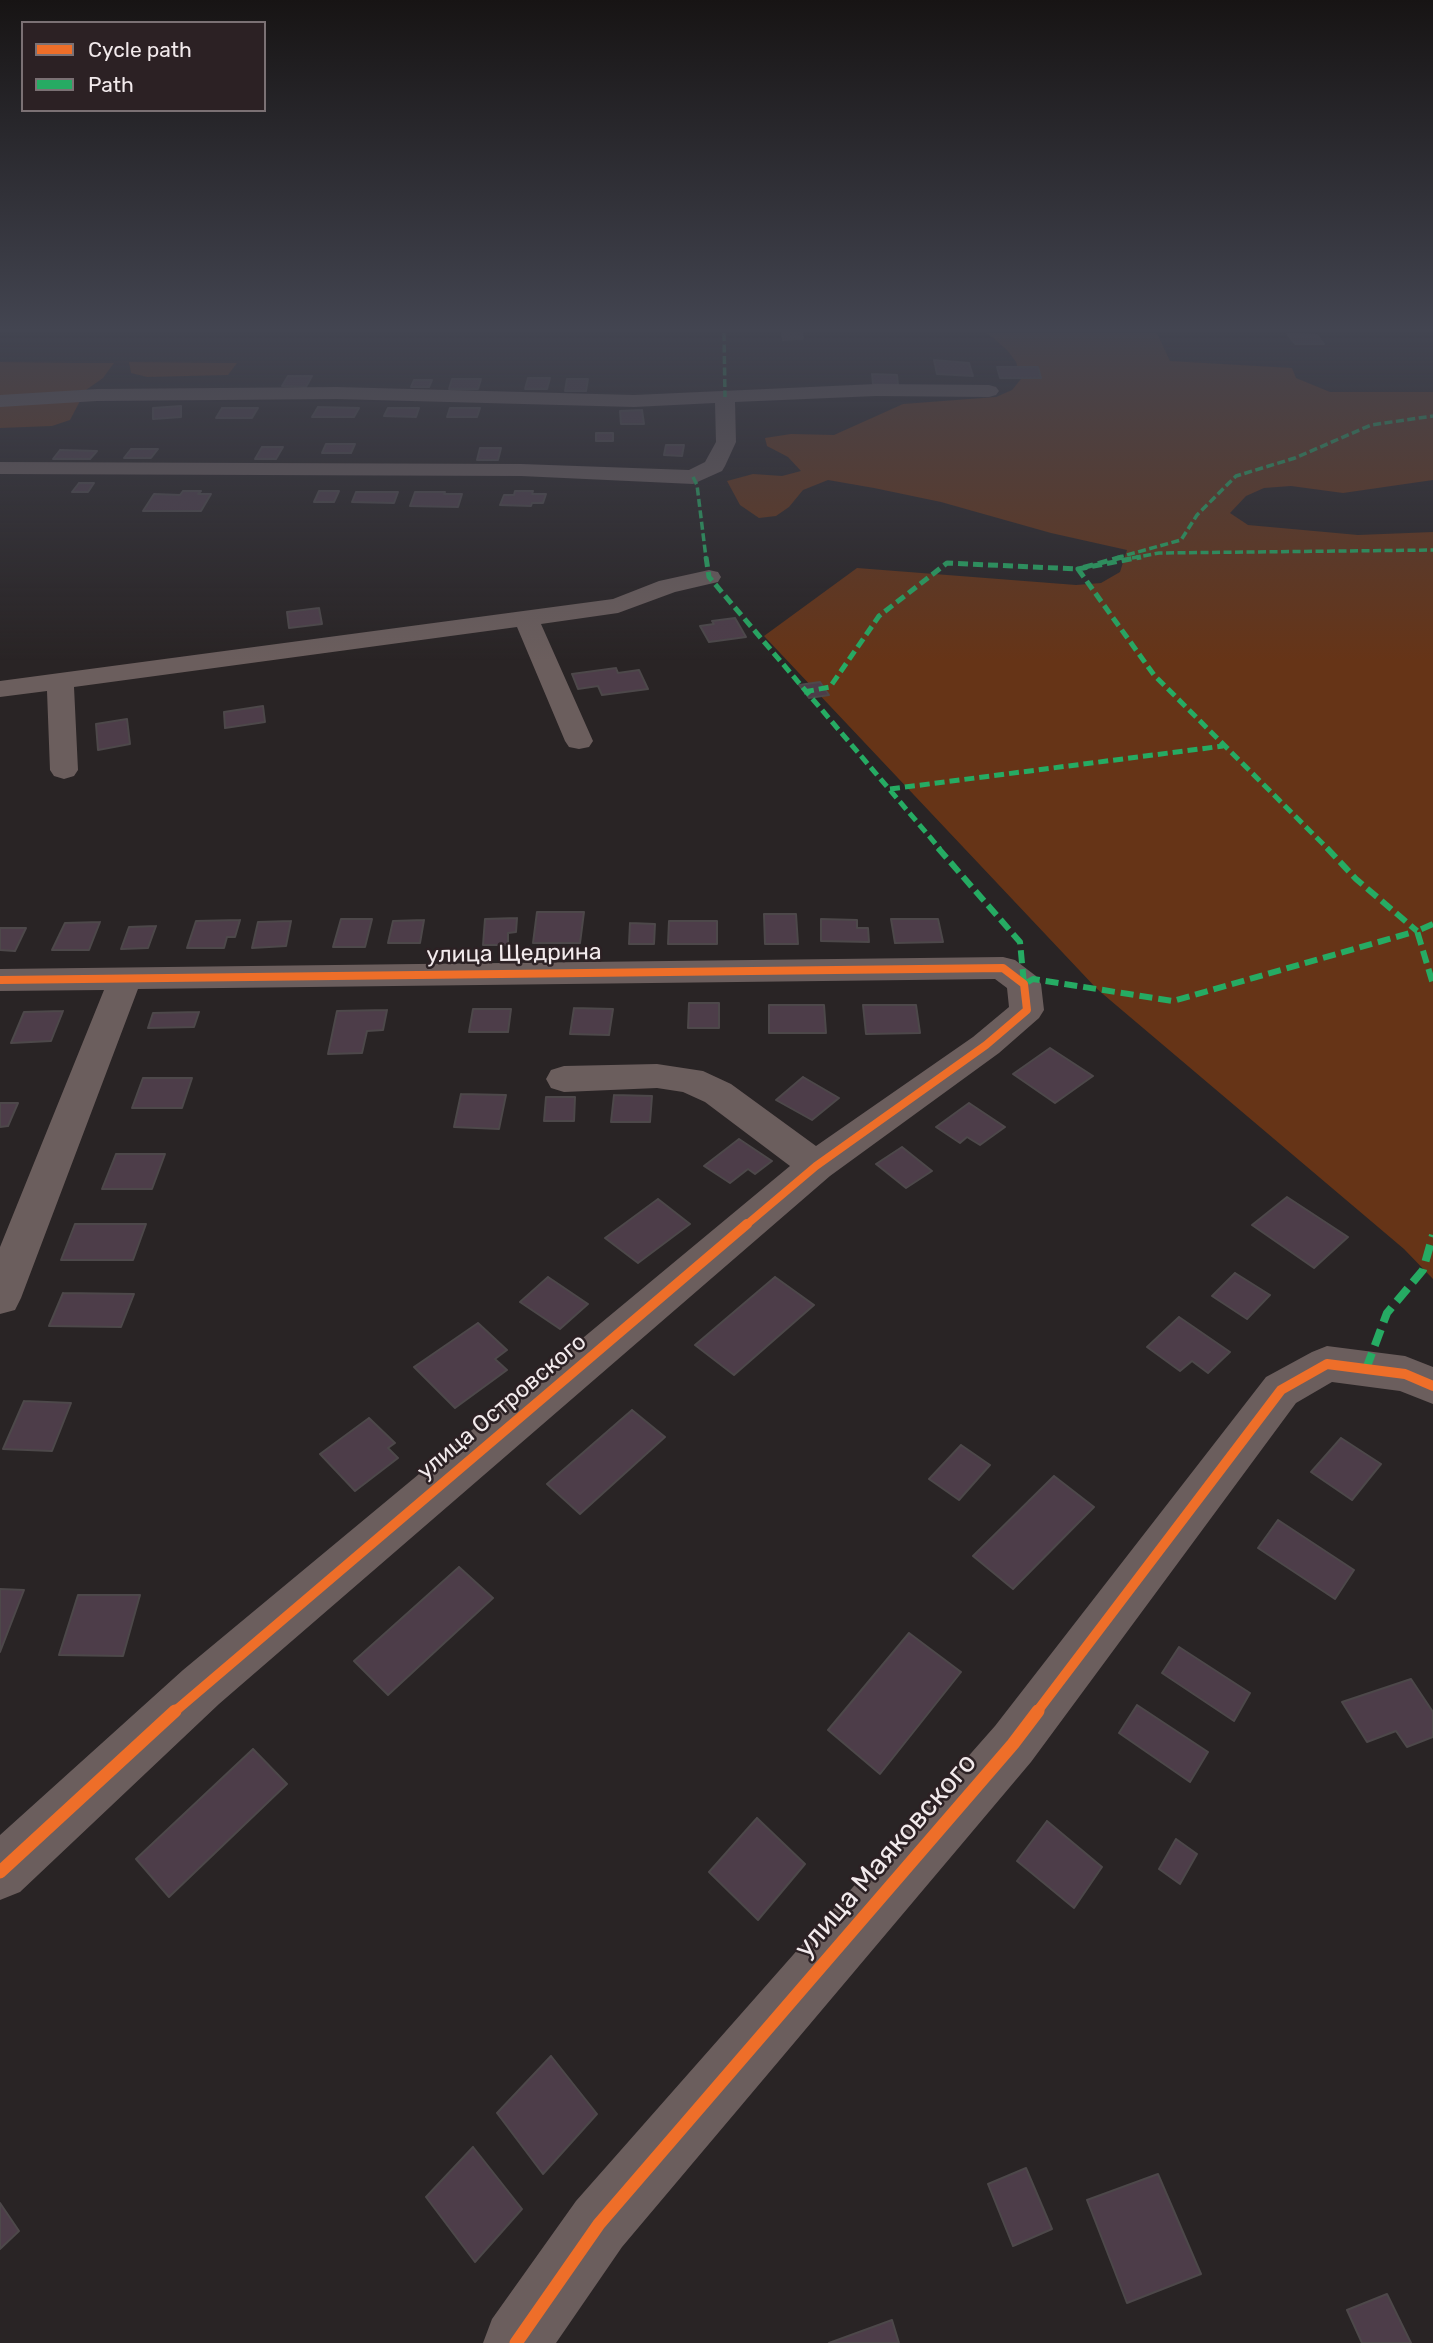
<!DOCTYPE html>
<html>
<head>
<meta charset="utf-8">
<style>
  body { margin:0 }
  #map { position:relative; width:1433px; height:2343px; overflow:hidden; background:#292425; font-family:Rubik,sans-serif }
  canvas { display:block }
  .legend { position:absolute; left:21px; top:21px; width:245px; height:91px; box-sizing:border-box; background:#2c2124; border:2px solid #7b7174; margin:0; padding:9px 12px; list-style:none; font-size:21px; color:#f2eaec }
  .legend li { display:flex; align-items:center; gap:14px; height:35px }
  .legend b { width:35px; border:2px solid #7b7174 }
</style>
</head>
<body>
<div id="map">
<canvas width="1433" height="2343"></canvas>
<ul class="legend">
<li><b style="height:9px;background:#ee6e29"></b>Cycle path</li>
<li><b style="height:9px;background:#26ab63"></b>Path</li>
</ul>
</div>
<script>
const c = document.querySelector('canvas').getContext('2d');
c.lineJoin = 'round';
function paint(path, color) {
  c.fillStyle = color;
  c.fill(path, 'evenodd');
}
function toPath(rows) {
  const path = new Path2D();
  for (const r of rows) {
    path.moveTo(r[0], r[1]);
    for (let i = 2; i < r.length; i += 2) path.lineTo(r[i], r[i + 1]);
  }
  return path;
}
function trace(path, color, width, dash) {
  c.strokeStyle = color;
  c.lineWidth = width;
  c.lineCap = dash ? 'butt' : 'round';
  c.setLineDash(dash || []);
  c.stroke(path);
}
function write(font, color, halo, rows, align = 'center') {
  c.font = font + ' Rubik,sans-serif';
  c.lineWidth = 5;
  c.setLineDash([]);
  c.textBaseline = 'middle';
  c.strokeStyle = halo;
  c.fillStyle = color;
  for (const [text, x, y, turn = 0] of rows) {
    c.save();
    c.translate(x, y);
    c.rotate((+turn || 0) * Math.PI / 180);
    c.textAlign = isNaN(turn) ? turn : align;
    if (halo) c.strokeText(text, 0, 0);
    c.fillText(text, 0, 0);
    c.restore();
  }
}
paint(toPath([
  [987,333,1157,333,1170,361,1292,368,1296,378,1330,392,1433,392,1433,480,1343,493,1291,486,1264,488,1246,496,1230,513,1248,525,1358,535,1433,532,1433,1279,1404,1249,1097,989,764,636,857,568,1076,585,1101,583,1120,572,1127,550,1051,533,941,502,874,488,828,480,803,490,789,507,776,516,759,518,740,505,727,481,753,474,782,476,801,471,788,457,767,446,765,438,791,434,834,435,903,404,996,397,1012,390,1021,379,1016,362,1007,350],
  [0,362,81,363,114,363,103,378,86,390,0,397],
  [129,362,225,363,237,363,228,375,147,377,131,373],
  [80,401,70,420,52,426,0,428,0,406]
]), '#663417');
const building = toPath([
  [782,333,802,333,803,339,783,340,782,333],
  [1287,334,1317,335,1324,344,1295,344,1287,334],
  [934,360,969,363,973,376,937,374,934,360],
  [997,367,1038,367,1041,378,1000,378,997,367],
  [872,374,897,375,898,385,873,384,872,374],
  [288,376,312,376,306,387,282,386,288,376],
  [528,378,550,378,547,389,525,389,528,378],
  [452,379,481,379,478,389,449,389,452,379],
  [567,379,588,379,586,391,565,391,567,379],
  [414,380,432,380,429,387,411,387,414,380],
  [181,406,181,417,153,419,153,408,181,406],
  [318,407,359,408,354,417,312,417,318,407],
  [222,408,258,408,252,418,216,418,222,408],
  [388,408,419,408,416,417,384,416,388,408],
  [450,408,480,408,477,417,447,417,450,408],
  [642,410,644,424,621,424,620,411,642,410],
  [596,433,613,433,613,441,596,441,596,433],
  [326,444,355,444,351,453,322,453,326,444],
  [666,445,684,445,682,456,664,455,666,445],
  [262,447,283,447,276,459,255,459,262,447],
  [480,448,501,448,498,460,477,460,480,448],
  [131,449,158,449,151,458,124,458,131,449],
  [60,450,97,451,90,459,53,459,60,450],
  [79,483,94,483,88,492,72,492,79,483],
  [183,491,201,491,198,494,211,494,201,511,143,511,154,494,180,495,183,491],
  [319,491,339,491,334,502,314,502,319,491],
  [515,491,533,491,532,494,546,494,543,503,532,503,531,506,500,505,504,495,514,495,515,491],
  [356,492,398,492,394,503,352,502,356,492],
  [415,492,445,492,444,494,462,494,458,507,410,506,415,492],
  [319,608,322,624,289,628,287,612,319,608],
  [735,618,746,637,709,642,700,626,714,624,712,621,735,618],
  [616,668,618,673,639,670,648,689,602,695,598,686,578,689,572,674,616,668],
  [820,682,829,695,809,698,799,685,820,682],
  [263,706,265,722,225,728,224,712,263,706],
  [127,719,130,744,98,750,96,724,127,719],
  [537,912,584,912,580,943,533,943,537,912],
  [764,914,796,914,798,944,765,944,764,914],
  [517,918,516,932,508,933,508,945,483,945,485,919,517,918],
  [341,919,372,919,365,947,333,947,341,919],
  [821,919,857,920,857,928,868,928,869,942,821,941,821,919],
  [891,919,938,919,943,942,895,943,891,919],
  [240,920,235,937,227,937,224,948,187,948,196,921,240,920],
  [424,920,420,943,388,943,393,921,424,920],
  [291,921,286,946,252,948,258,922,291,921],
  [669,921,717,921,717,944,668,944,669,921],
  [100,922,89,950,52,950,65,923,100,922],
  [630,923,655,924,654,944,629,944,630,923],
  [156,926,148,948,121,949,129,927,156,926],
  [0,928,26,928,15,951,0,950,0,928],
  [689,1003,719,1003,719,1028,688,1028,689,1003],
  [769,1005,824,1005,826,1033,769,1033,769,1005],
  [863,1005,916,1005,920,1033,866,1034,863,1005],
  [574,1008,613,1009,609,1035,570,1034,574,1008],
  [473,1009,511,1009,508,1032,469,1032,473,1009],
  [387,1010,383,1030,367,1031,362,1053,328,1054,337,1011,387,1010],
  [63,1011,51,1041,11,1043,24,1012,63,1011],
  [199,1012,194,1027,148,1028,153,1013,199,1012],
  [1050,1048,1093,1076,1055,1103,1013,1074,1050,1048],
  [803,1077,839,1098,812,1120,776,1100,803,1077],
  [143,1078,192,1078,182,1108,132,1108,143,1078],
  [461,1094,506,1095,499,1129,454,1127,461,1094],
  [614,1095,652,1096,650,1122,611,1122,614,1095],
  [546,1097,575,1097,574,1121,544,1121,546,1097],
  [0,1103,18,1103,8,1126,0,1127,0,1103],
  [969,1103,1005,1127,980,1145,967,1137,960,1143,936,1127,969,1103],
  [739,1139,772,1161,755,1174,748,1169,730,1183,704,1166,739,1139],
  [902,1147,932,1171,906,1188,876,1164,902,1147],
  [116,1154,165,1154,152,1189,102,1189,116,1154],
  [1287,1197,1348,1237,1314,1268,1252,1225,1287,1197],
  [658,1199,690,1224,638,1263,605,1238,658,1199],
  [75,1224,146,1224,133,1260,61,1260,75,1224],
  [1235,1273,1270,1295,1247,1319,1212,1296,1235,1273],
  [548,1277,588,1304,560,1329,520,1302,548,1277],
  [775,1277,814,1305,734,1375,695,1345,775,1277],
  [63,1293,134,1294,121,1327,49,1326,63,1293],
  [1179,1317,1230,1352,1208,1373,1192,1361,1180,1371,1147,1347,1179,1317],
  [478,1323,507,1350,495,1359,507,1370,455,1408,414,1367,478,1323],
  [24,1401,71,1403,52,1451,3,1449,24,1401],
  [632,1410,665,1437,580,1514,547,1484,632,1410],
  [369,1418,395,1443,388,1448,398,1458,355,1491,320,1454,369,1418],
  [1341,1438,1381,1464,1352,1500,1311,1472,1341,1438],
  [961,1445,990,1465,959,1500,929,1479,961,1445],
  [1054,1476,1094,1507,1013,1589,973,1556,1054,1476],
  [1278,1520,1354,1570,1335,1599,1258,1548,1278,1520],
  [459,1567,493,1598,388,1695,354,1661,459,1567],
  [0,1589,24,1590,0,1652,0,1589],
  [78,1595,140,1595,123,1656,59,1655,78,1595],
  [909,1633,961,1672,880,1774,828,1730,909,1633],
  [1179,1647,1250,1693,1234,1721,1162,1673,1179,1647],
  [1411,1679,1433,1712,1433,1737,1407,1747,1396,1731,1367,1742,1342,1702,1411,1679],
  [1137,1705,1208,1752,1190,1782,1119,1733,1137,1705],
  [253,1749,287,1784,169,1897,136,1859,253,1749],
  [757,1818,805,1864,758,1920,709,1872,757,1818],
  [1047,1821,1102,1867,1074,1908,1017,1861,1047,1821],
  [1176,1839,1197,1854,1180,1884,1159,1869,1176,1839],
  [551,2056,597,2114,543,2174,497,2113,551,2056],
  [473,2147,522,2209,475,2262,426,2197,473,2147],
  [1026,2168,1052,2229,1013,2246,988,2184,1026,2168],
  [1158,2174,1201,2274,1127,2303,1087,2200,1158,2174],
  [0,2203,19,2231,0,2249,0,2203],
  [1387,2294,1411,2343,1362,2343,1347,2310,1387,2294],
  [892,2320,899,2343,829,2343,892,2320]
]);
paint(building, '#4d3d49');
trace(building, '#4d484a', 2);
paint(toPath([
  [876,384,989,385,996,387,999,391,996,395,989,397,876,396,735,402,736,442,725,466,722,471,693,484,521,476,0,474,0,462,521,464,689,470,705,462,716,442,715,403,634,407,337,399,97,401,0,407,0,395,97,389,337,387,634,395,876,384],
  [709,570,718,572,721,577,718,582,675,592,618,613,541,624,593,741,589,747,579,749,569,747,565,741,517,627,74,687,78,770,74,776,64,779,54,776,50,770,47,691,0,697,0,681,613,599,659,581,709,570],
  [1003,957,1015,960,1036,976,1041,984,1044,1010,1039,1018,999,1053,830,1176,219,1704,20,1892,0,1900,0,1835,183,1670,790,1166,705,1102,683,1092,657,1088,564,1092,551,1088,546,1079,551,1070,564,1066,657,1064,703,1071,731,1084,816,1146,973,1037,1009,1007,1007,988,995,979,138,989,21,1298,15,1310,0,1314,0,1247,104,990,0,991,0,969,1003,957],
  [1327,1346,1405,1356,1433,1367,1433,1404,1400,1391,1332,1382,1296,1403,1031,1762,622,2247,556,2343,483,2343,492,2319,576,2201,995,1726,1266,1377,1312,1352,1327,1346]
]), '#6b5e5d');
trace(toPath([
  [724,333,725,397],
  [693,477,697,485,706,558],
  [1116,558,1181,540,1197,515,1236,476,1295,458,1371,425,1433,416],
  [1132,558,1159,553,1433,550]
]), '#26ab63', 3.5, [8, 3.5]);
trace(toPath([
  [706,557,709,577,940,849],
  [1122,557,1078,569,1141,557],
  [804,692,830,687,879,616,947,563,1078,569,1154,675,1328,849],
  [890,789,1223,746]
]), '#26ab63', 5, [10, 5]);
trace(toPath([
  [938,848,1020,942,1024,984,1033,979,1173,1001,1417,931],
  [1327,848,1356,879,1417,931],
  [1433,924,1417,931,1433,984]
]), '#26ab63', 6, [13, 6]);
trace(toPath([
  [1366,1369,1387,1313,1423,1270,1433,1235]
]), '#26ab63', 8, [17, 8]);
trace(toPath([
  [0,980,1003,968,1024,984,1027,1010,986,1045,816,1166,745,1226]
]), '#ee6e29', 8);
trace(toPath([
  [173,1713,747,1224],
  [1036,1713,1281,1390,1327,1364,1405,1374,1433,1386]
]), '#ee6e29', 10);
trace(toPath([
  [0,1872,175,1711],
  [516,2343,599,2224,1013,1744,1038,1711]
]), '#ee6e29', 13);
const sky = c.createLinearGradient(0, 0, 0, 661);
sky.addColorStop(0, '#171414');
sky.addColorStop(0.5, '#434551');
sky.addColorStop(1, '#43455100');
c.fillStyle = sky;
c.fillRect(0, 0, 1433, 661);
write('23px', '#f2eaec', '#2c2124', [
  ["улица Щедрина",514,954,-1],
  ["улица Островского",502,1407,-40]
]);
write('28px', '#f2eaec', '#2c2124', [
  ["улица Маяковского",886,1856,-49]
]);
</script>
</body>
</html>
